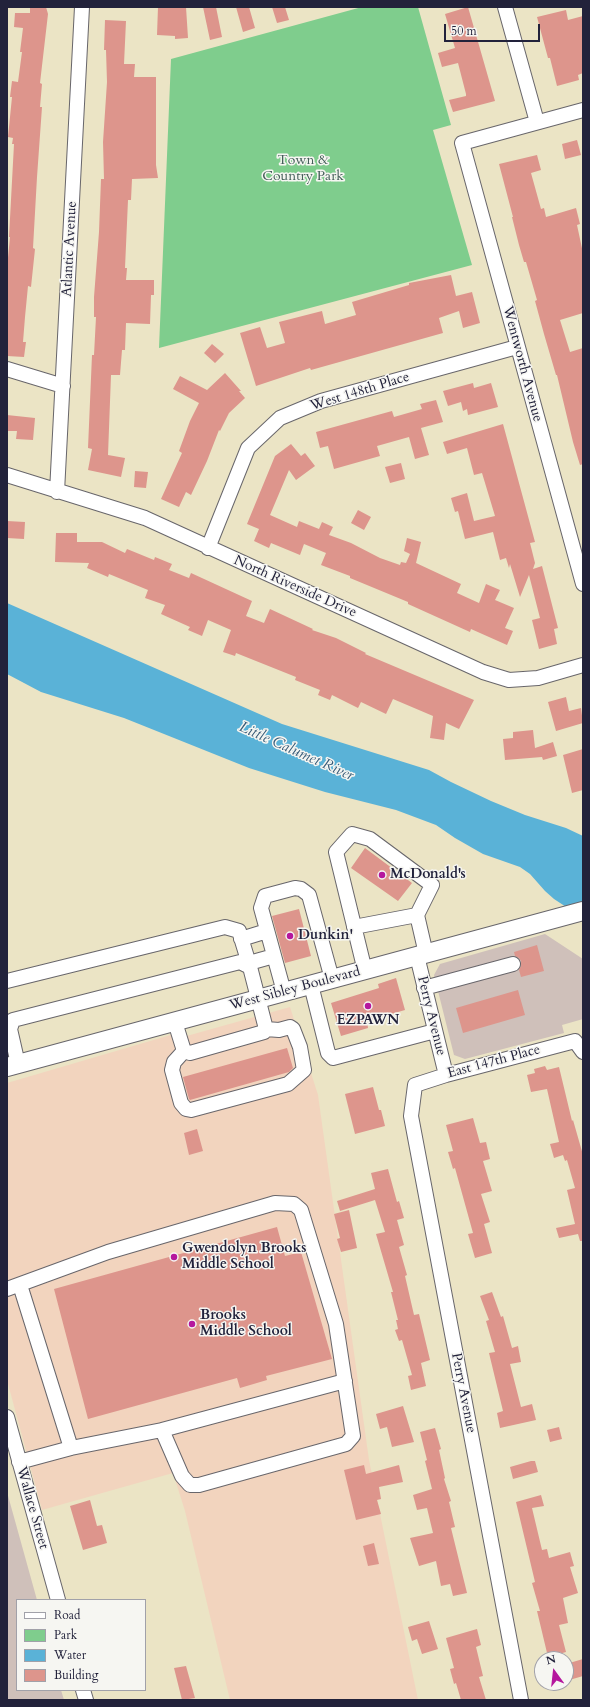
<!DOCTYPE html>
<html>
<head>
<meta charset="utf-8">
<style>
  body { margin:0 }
  #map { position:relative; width:590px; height:1707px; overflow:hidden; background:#ebe4c5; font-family:Cardo,serif }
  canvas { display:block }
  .frame { position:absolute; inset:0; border:8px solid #22223b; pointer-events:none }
  .legend { position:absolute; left:16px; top:1599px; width:130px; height:92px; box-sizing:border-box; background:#f6f6f2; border:1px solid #a1a1a9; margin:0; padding:5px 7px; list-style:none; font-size:12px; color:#22223b }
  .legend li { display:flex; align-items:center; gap:8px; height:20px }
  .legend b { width:20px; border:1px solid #a1a1a9 }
  .north { position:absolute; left:534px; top:1651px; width:40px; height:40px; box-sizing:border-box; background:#f6f6f2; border:1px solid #a1a1a9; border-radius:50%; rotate:345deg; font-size:11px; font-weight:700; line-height:16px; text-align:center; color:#22223b }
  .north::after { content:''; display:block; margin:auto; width:14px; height:18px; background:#b5179e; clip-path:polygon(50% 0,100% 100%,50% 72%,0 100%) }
  .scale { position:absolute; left:444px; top:24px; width:96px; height:18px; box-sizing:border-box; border:2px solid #22223b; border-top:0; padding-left:5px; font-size:12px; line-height:14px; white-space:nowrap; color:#22223b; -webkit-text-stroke:3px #f6f6f2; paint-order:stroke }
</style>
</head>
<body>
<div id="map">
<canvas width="590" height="1707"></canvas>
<div class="frame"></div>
<ul class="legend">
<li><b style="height:5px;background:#fff"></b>Road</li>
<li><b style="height:11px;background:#7fcd8d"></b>Park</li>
<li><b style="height:11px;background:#5ab2d7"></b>Water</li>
<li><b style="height:11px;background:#dd958c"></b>Building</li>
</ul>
<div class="north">N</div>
<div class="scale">50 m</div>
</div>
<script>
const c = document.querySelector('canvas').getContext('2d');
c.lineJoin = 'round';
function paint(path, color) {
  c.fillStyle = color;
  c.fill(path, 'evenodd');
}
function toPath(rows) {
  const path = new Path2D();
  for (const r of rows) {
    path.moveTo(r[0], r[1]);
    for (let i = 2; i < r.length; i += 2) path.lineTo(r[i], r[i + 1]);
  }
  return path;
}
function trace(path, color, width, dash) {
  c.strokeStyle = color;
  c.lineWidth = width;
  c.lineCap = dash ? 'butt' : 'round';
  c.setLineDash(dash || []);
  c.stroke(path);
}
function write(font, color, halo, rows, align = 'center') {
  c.font = font + ' Cardo,serif';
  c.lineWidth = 3;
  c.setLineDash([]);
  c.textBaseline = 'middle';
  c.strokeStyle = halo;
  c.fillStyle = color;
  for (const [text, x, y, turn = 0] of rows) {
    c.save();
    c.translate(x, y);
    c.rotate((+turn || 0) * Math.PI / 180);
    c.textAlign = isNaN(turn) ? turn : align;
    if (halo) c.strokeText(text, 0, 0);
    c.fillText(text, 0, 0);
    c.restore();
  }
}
paint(toPath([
  [290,1007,318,1095,369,1460,418,1700,230,1700,185,1511,173,1473,42,1510,7,1380,7,1083,174,1034,176,1039]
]), '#f2d4be');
paint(toPath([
  [545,934,583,959,583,1019,562,1025,564,1033,465,1059,454,1055,434,975,440,964],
  [7,1492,37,1600,17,1600,17,1690,61,1690,64,1700,7,1700]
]), '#cfc0ba');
paint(toPath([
  [362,7,418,7,451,125,433,130,472,265,159,348,171,59]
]), '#7fcd8d');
paint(toPath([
  [7,603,282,724,429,770,451,782,491,801,525,815,566,828,583,836,583,918,554,899,545,891,530,874,520,867,483,854,455,838,436,825,396,810,325,792,249,768,124,718,41,692,7,674]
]), '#5ab2d7');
paint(toPath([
  [30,7,46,7,48,14,40,83,42,84,40,107,42,107,37,177,33,248,35,249,31,287,28,286,25,317,23,342,26,342,24,357,7,356,8,284,7,284,7,268,10,237,9,237,14,144,12,144,13,138,8,137,12,97,10,97,12,81,18,82,22,52,20,52,23,28,14,27,15,13,30,13],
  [158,7,186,7,188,38,175,39,175,36,157,35],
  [203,7,216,7,222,37,210,40],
  [236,7,249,7,255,28,243,32],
  [272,7,285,7,289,20,277,23],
  [468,7,495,101,453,112,449,100,466,96,466,94,458,63,442,67,438,53,455,48,445,14],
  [566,10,568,20,583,16,583,73,578,75,579,80,557,86,550,58,548,58,537,17],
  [105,20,126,21,124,64,135,64,134,77,156,77,156,165,158,178,132,179,131,200,128,200,125,268,127,268,126,280,154,280,154,295,151,295,150,324,126,323,125,350,122,350,120,375,111,375,108,455,125,458,121,477,88,470,92,449,88,448,92,355,94,355,96,317,94,317,94,297,99,232,101,179,104,179,103,142,107,82,106,50,104,50],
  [577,140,581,155,565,159,562,144],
  [537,155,541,170,531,173,541,209,544,208,546,217,576,208,580,224,577,225,583,253,583,313,560,320,570,352,583,348,583,464,580,465,573,442,557,375,556,375,544,334,535,301,537,300,526,262,524,262,519,245,512,217,513,217,499,164],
  [451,275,456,296,472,292,480,323,463,328,459,311,439,318,443,333,311,370,310,368,256,386,240,333,260,327,267,348,285,343,279,322,322,311,325,324,356,315,352,302,409,285,409,283],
  [212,344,224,354,215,363,204,353],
  [225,373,241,391,239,391,245,398,229,413,220,431,219,430,207,461,191,495,186,492,179,507,161,499,182,453,179,451,190,421,199,403,173,389,180,376,207,390],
  [473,383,474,388,491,383,498,407,468,415,467,409,463,411,461,402,448,406,443,391],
  [436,400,443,422,421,428,429,455,415,459,409,437,377,446,380,456,334,469,328,446,320,448,316,432,392,411,394,417,422,409,420,404],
  [7,415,35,418,33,440,16,439,17,431,7,431],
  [503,424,535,542,530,543,535,563,533,569,542,566,558,628,554,629,557,644,539,649,532,620,540,618,529,575,520,597,510,564,509,568,506,558,500,560,493,532,465,539,458,511,455,512,451,498,467,493,474,521,495,516,482,473,474,475,467,448,447,454,443,442],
  [291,444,301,456,305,453,315,466,296,480,289,470,270,515,297,527,299,521,319,529,322,522,333,527,329,535,351,543,380,558,400,565,401,562,406,563,410,554,404,551,407,538,421,542,416,563,461,584,457,593,479,603,486,584,500,590,495,600,514,608,505,628,513,631,507,645,471,629,470,632,408,604,408,602,350,578,350,576,321,565,326,553,304,544,300,555,271,543,269,548,254,541,259,529,247,524,275,456],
  [401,463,405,479,390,483,385,467],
  [135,471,148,472,146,488,134,487],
  [358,510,371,517,364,530,351,523],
  [7,521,25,522,24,539,7,538],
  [56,533,77,533,77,542,102,542,125,553,127,549,154,560,155,557,172,564,169,570,189,578,191,573,252,601,246,616,264,623,270,609,313,629,312,630,336,638,366,653,365,654,474,700,459,729,446,723,444,740,430,738,433,716,393,699,386,714,361,702,358,708,332,695,330,700,318,695,320,690,295,680,296,677,236,653,235,656,223,652,231,630,208,620,202,636,188,630,190,627,161,614,165,605,145,598,148,590,109,574,108,577,87,568,89,563,55,562],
  [566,697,569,711,581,708,583,723,556,731,548,702],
  [533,730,535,748,553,742,557,756,543,760,542,757,505,760,503,739,513,738,513,732],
  [583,749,583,790,572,793,563,755],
  [365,848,412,883,398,901,351,868],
  [299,909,311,956,285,963,272,916],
  [537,945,544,971,521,977,519,970,521,966,521,961,519,958,515,956,514,952],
  [396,978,405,1010,367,1021,368,1028,341,1036,331,1003,379,988,378,984],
  [518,990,525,1015,463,1033,456,1008],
  [287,1048,293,1068,289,1072,190,1100,189,1099,183,1077],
  [545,1066,547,1070,559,1067,572,1121,573,1120,583,1155,583,1241,580,1241,578,1234,559,1238,556,1228,575,1224,567,1190,575,1188,567,1160,565,1161,563,1155,554,1158,550,1144,559,1142,547,1089,531,1092,527,1075,535,1073,534,1069],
  [373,1087,379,1110,381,1110,385,1126,355,1134,345,1094],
  [473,1118,480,1143,486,1142,490,1159,483,1161,492,1191,481,1194,490,1222,484,1224,492,1253,475,1258,468,1234,473,1233,455,1168,453,1169,448,1152,453,1151,446,1125],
  [197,1129,203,1151,189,1155,184,1133],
  [388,1169,397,1202,399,1201,404,1218,397,1220,404,1245,399,1247,407,1275,405,1276,414,1315,419,1314,430,1360,421,1363,426,1386,411,1390,408,1376,412,1375,402,1340,399,1341,395,1330,398,1329,396,1320,398,1320,391,1292,393,1292,376,1234,385,1232,375,1200,340,1211,337,1201,375,1189,371,1173],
  [349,1210,357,1248,341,1252,337,1239,340,1238,334,1214],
  [277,1227,285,1256,301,1252,332,1359,266,1376,267,1380,240,1388,237,1378,88,1419,54,1289],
  [492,1292,501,1317,503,1316,512,1348,518,1346,521,1362,510,1364,521,1407,532,1404,536,1420,500,1428,497,1413,503,1411,489,1353,495,1352,486,1321,489,1320,480,1296],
  [403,1406,414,1442,392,1447,387,1427,380,1429,376,1414],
  [559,1427,562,1439,550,1442,547,1430],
  [435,1428,441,1449,439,1450,445,1478,444,1479,451,1501,449,1502,455,1527,451,1528,467,1593,453,1596,450,1584,441,1586,436,1561,419,1566,410,1538,433,1533,427,1508,417,1510,413,1495,432,1489,425,1461,427,1460,420,1432],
  [531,1461,535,1461,538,1472,513,1479,510,1467],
  [364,1465,366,1474,399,1465,403,1482,379,1487,381,1499,377,1500,381,1514,356,1520,344,1470],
  [541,1495,544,1506,532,1508,542,1550,547,1549,549,1558,570,1552,574,1566,570,1567,578,1593,563,1598,568,1623,559,1625,566,1652,548,1657,537,1611,540,1611,532,1583,535,1582,516,1502],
  [90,1500,97,1526,102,1525,107,1543,83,1550,70,1506],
  [374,1543,379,1564,368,1566,363,1546],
  [429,1621,438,1649,422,1654,417,1639,412,1641,408,1627],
  [477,1629,481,1645,476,1647,483,1676,479,1677,486,1700,461,1700,456,1683,454,1684,450,1669,454,1668,446,1638],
  [583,1659,583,1676,566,1681,566,1664],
  [186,1666,195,1698,182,1700,174,1668]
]), '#dd958c');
const minor = toPath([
  [505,7,537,122],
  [583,110,462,143,583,584],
  [7,369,63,386],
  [7,475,145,518,483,672,509,680,538,678,583,665],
  [57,492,82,7],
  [208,548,248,448,280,418,321,401,517,347],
  [354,927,417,915],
  [241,939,267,931],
  [417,956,446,1075],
  [249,963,274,956],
  [365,971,336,852,352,834,370,839,432,885,417,915,426,954],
  [7,981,225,927,239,931,250,967],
  [311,985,328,1053,333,1058,435,1031],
  [424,988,513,964],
  [284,992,261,908,265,896,295,888,301,889,309,895,332,979],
  [175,1022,184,1051,190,1053,264,1032,266,1029],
  [184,1051,174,1062,172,1070,181,1103,186,1109,191,1110,288,1084,304,1070,300,1047,293,1029,290,1027,279,1030,266,1029],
  [18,1064,10,1029,13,1020,240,962,250,967,266,1029],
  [20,1285,71,1448],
  [7,1289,108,1252,275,1203,294,1204,301,1210,336,1324,353,1436,346,1444,199,1485,190,1485,182,1476,162,1430,71,1448,19,1462],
  [7,1417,58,1600],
  [162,1430,345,1381],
  [83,1690,86,1700],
  [521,1700,411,1116,415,1085,446,1075,575,1041,583,1052]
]);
const major = toPath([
  [7,1067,583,911]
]);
trace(minor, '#68666b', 16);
trace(major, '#68666b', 20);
trace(minor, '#fff', 14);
trace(major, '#fff', 18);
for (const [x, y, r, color] of [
  [382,875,4,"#b5179e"],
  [290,936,4,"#b5179e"],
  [368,1006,4,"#b5179e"],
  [174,1257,4,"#b5179e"],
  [192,1324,4,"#b5179e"]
]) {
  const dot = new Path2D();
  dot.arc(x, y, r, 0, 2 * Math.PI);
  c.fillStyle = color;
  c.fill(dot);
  trace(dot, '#f6f6f2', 1.5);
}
write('14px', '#435e58', '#f6f6f2', [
  ["Town &",303,161],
  ["Country Park",303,177]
]);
write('14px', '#22223b', '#f6f6f2', [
  ["Atlantic Avenue",70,249,-87],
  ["Wentworth Avenue",522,364,75],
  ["West 148th Place",360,392,-17],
  ["North Riverside Drive",295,587,24],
  ["West Sibley Boulevard",295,989,-15],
  ["Perry Avenue",431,1016,76],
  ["East 147th Place",494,1062,-15],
  ["Perry Avenue",463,1393,79],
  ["Wallace Street",32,1508,74]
]);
write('bold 14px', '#22223b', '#f6f6f2', [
  ["McDonald's",390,875],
  ["Dunkin'",298,936],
  ["EZPAWN",368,1021,"center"],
  ["Gwendolyn Brooks",182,1249],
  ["Middle School",182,1265],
  ["Brooks",200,1316],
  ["Middle School",200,1332]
], 'left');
write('italic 15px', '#385c79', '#f6f6f2', [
  ["Little Calumet River",296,752,24]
]);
</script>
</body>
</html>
